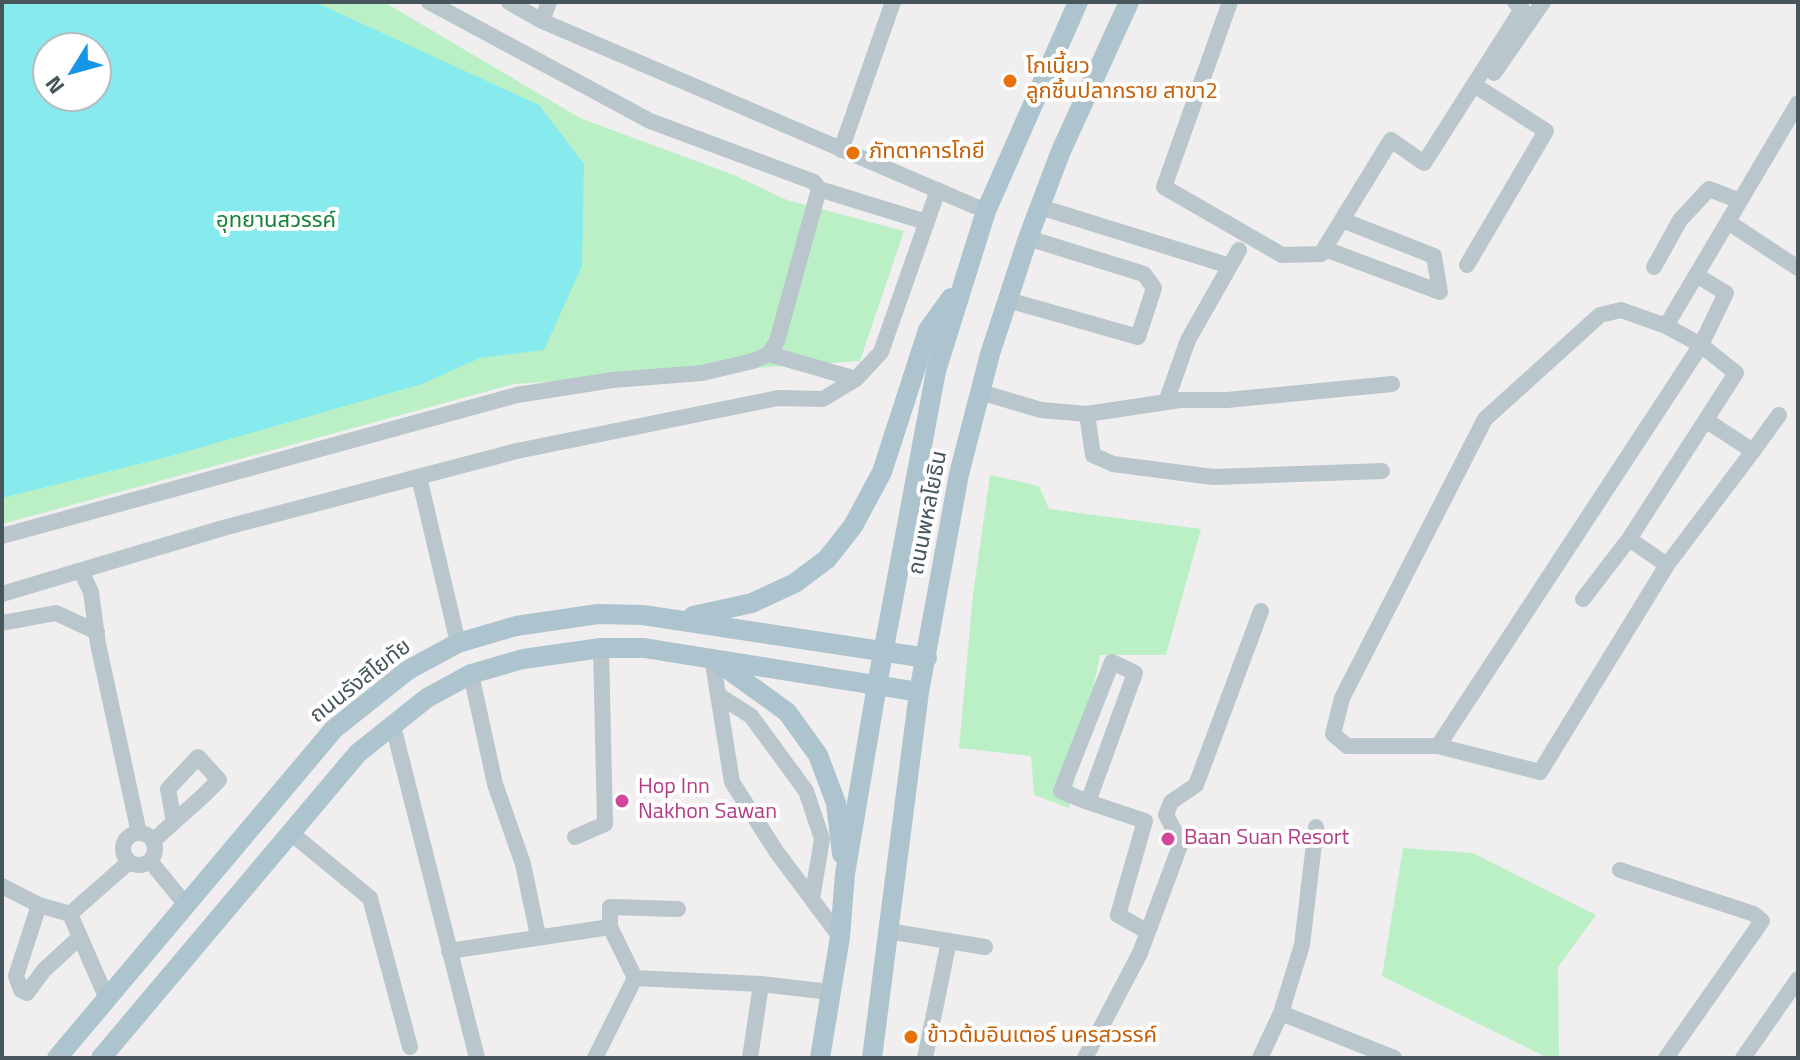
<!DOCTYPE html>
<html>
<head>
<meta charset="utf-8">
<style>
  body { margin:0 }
  #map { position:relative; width:1800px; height:1060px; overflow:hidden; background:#f1eeef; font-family:"Titillium Web",sans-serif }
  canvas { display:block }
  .frame { position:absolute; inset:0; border:4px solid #46565c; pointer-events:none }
  .north { position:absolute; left:32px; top:32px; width:80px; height:80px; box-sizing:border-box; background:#fff; border:2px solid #b5bbbe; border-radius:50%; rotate:233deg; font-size:22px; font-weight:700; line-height:32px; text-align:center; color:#46565c }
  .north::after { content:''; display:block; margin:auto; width:28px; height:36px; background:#1495e5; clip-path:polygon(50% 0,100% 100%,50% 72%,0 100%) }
</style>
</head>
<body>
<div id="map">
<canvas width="1800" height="1060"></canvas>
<div class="frame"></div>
<div class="north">N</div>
</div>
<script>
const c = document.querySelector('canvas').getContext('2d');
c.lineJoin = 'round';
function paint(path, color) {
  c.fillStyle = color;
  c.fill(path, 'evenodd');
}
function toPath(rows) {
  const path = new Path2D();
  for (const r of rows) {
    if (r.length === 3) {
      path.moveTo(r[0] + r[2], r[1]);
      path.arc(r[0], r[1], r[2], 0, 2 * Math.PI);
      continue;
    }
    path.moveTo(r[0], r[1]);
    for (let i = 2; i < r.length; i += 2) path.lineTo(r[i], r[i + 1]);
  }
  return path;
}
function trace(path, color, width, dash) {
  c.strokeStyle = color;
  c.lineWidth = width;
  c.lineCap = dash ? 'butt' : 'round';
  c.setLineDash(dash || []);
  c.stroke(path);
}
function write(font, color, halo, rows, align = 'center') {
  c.font = font + ' "Titillium Web","Noto Sans Thai",sans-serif';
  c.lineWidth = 8;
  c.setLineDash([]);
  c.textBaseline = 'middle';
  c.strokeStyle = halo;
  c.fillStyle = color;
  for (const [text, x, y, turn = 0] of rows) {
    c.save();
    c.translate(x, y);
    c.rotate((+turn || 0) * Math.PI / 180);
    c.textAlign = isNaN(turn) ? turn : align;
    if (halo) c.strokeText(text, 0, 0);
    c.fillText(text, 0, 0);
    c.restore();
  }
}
paint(toPath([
  [2,2,384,2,580,118,734,175,787,200,904,231,860,361,514,384,2,524],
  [48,48,96,48,96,96,48,96],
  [990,475,1039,486,1049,509,1201,529,1166,655,1100,655,1069,808,1034,795,1031,756,959,748,973,594],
  [1403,848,1473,853,1596,915,1558,967,1559,1058,1548,1058,1382,976]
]), '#bbf0c6');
paint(toPath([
  [2,2,315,2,539,105,584,164,582,266,544,350,480,358,422,384,171,456,2,498],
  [48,48,96,48,96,96,48,96]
]), '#87ebee');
trace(toPath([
  [429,2,650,121,814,182,819,189,926,222],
  [509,2,542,21,986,211],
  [1230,2,1164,187,1282,255,1321,254,1391,140,1424,163,1522,9,1515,2],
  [542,21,549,2],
  [1494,73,1543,2],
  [841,150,893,2],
  [1040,207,1230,266],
  [1728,222,1798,268],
  [1325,249,1440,292,1434,256,1342,220],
  [1467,265,1546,131,1482,90],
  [1654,267,1680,220,1709,189,1740,201],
  [1008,300,1138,337,1154,288,1144,274,1028,238],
  [1666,326,1798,103],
  [769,354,856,379],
  [980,392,1041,410,1087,414,1180,400,1227,400,1392,384],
  [1166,402,1188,340,1239,250],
  [1087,414,1093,455,1113,464,1213,477,1382,471],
  [1753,451,1779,415],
  [419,477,458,643],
  [2,536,517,395,613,380,702,373,753,361,769,354,777,341,819,189],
  [1629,539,1667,565],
  [81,571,91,592,98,644,139,833],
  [2,594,223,528,517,451,778,398,823,399,856,379,881,352,938,190],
  [1583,599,1629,539,1736,373,1701,345,1666,326,1621,310,1600,315,1485,419,1342,698,1333,734,1347,746,1438,746,1540,772,1667,565,1753,451,1707,421],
  [2,623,56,613,97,632],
  [712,657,732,782,776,851,840,937],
  [471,674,495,784,523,864,538,936],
  [718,695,751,716,806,791,822,839,812,899],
  [393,726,477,1058],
  [1438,746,1701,345,1726,293,1696,275],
  [1088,802,1061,791,1112,662,1135,673,1088,802,1145,821,1118,915,1148,932],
  [139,849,16],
  [291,833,370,898,410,1047],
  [575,837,605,824,601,648],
  [153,841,174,822,203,796,219,780,198,757,168,789,174,822],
  [150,861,186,905],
  [1620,870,1754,914,1762,921,1666,1058],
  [2,886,39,905,70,914,129,862],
  [39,905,16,976,21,990,27,993,44,970,80,937],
  [70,914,107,999],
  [610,927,610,907,678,909],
  [888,931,985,947],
  [449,951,610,927,635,978],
  [1281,1013,1394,1058],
  [595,1058,635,978,761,984,830,992],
  [750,1058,761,984],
  [925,1058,949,941],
  [1085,1058,1140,953,1181,843,1166,815,1171,802,1196,785,1261,611],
  [1260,1058,1281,1013,1302,945,1316,827],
  [1743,1058,1798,979]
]), '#b9c6cc', 16);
trace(toPath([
  [693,616,752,603,795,583,827,559,853,526,882,472,928,330,951,298],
  [715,660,787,712,818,755,836,803,842,854],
  [57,1058,334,729,408,670,458,643,516,626,598,614,643,615,927,658],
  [101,1058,358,753,427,698,471,674,523,659,601,648,644,648,919,692],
  [820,1058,840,937,845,874,877,685,936,371,986,211,1078,2],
  [872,1058,919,692,959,474,990,354,1028,238,1061,151,1129,2]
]), '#adc4ce', 20);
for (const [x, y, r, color] of [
  [1010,81,8,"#e8710a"],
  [853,153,8,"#e8710a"],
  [622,801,8,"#d1479c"],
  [1168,839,8,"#d1479c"],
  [911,1037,8,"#e8710a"]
]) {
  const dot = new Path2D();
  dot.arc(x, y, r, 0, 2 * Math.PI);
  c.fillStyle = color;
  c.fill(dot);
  trace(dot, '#fff', 3);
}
write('22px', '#c56008', '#fff', [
  ["โกเนี้ยว",1026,68],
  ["ลูกชิ้นปลากราย สาขา2",1026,93],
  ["ภัทตาคารโกยี",869,153],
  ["ข้าวต้มอินเตอร์ นครสวรรค์",927,1037]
], 'left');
write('22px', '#158037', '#fff', [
  ["อุทยานสวรรค์",276,222]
]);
write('22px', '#46565c', '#fff', [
  ["ถนนพหลโยธิน",929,513,-79],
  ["ถนนรังสิโยทัย",361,682,-38]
]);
write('22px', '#b23c85', '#fff', [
  ["Hop Inn",638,788],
  ["Nakhon Sawan",638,813],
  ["Baan Suan Resort",1184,839]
], 'left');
</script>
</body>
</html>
